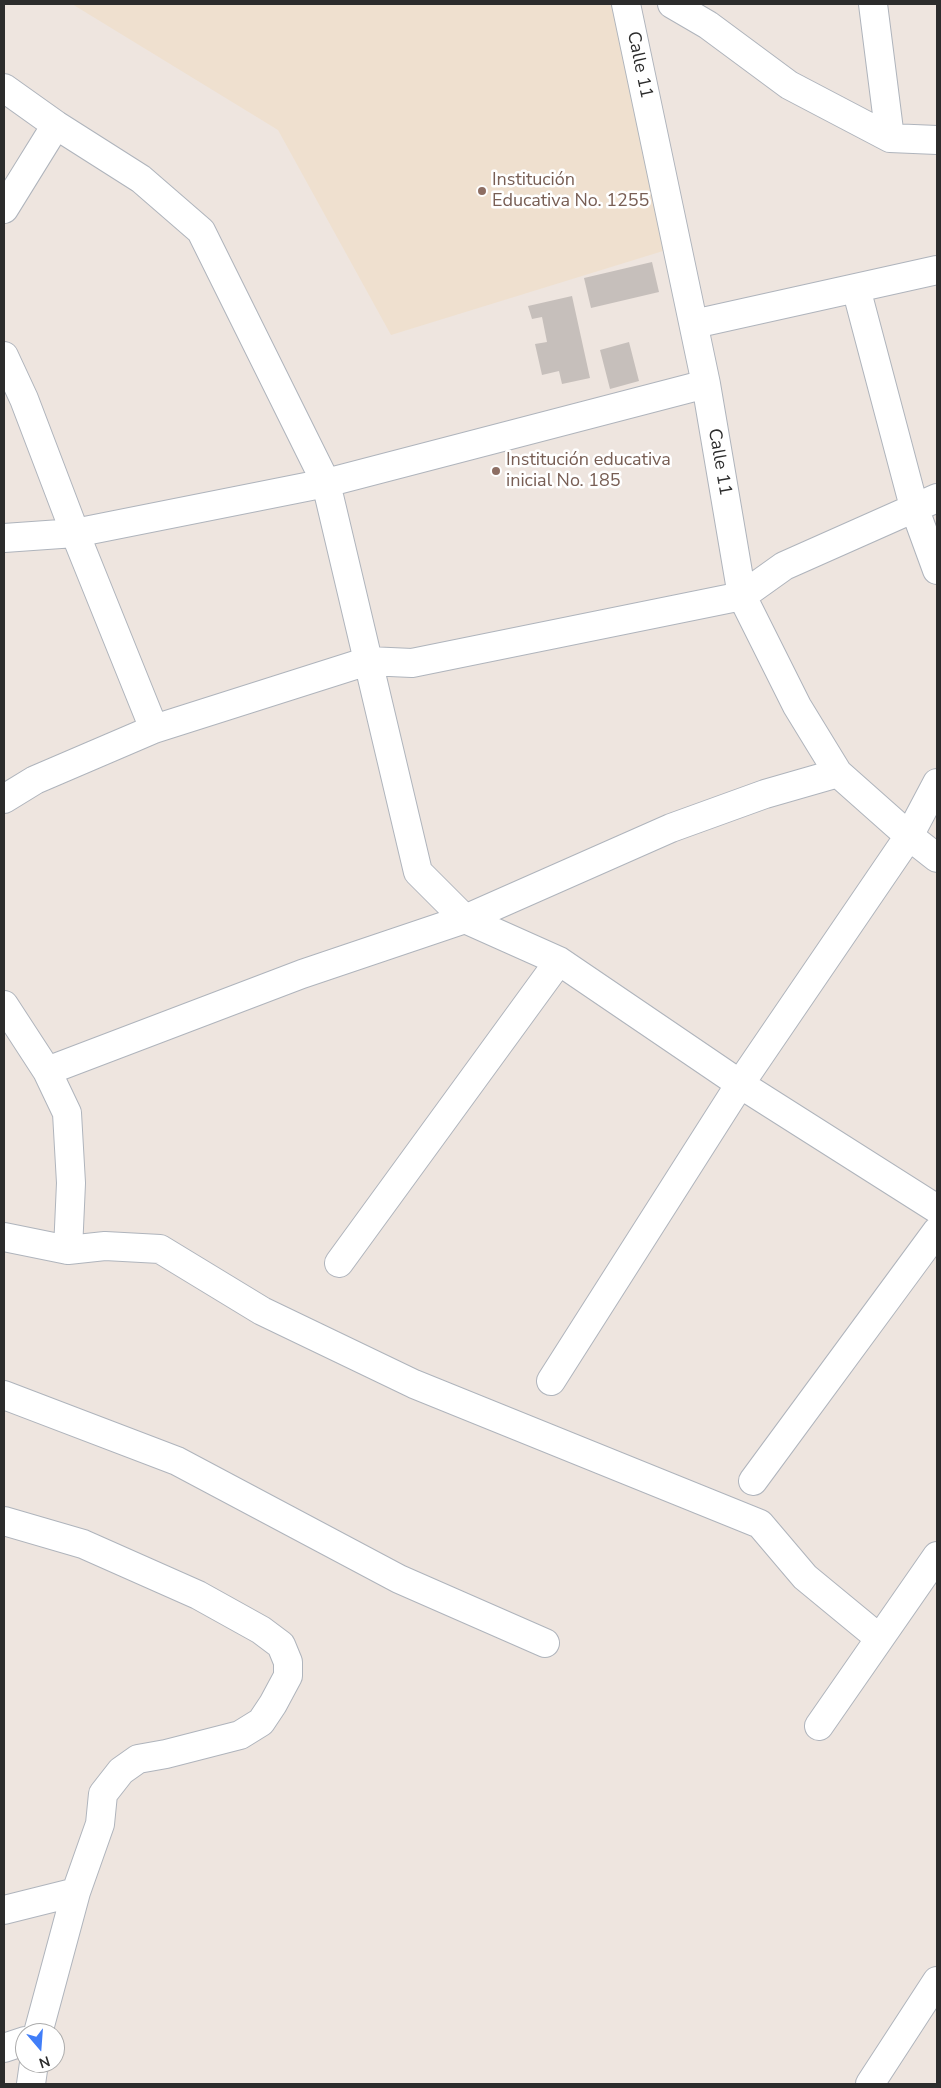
<!DOCTYPE html>
<html>
<head>
<meta charset="utf-8">
<style>
  body { margin:0 }
  #map { position:relative; width:941px; height:2088px; overflow:hidden; background:#eee5df; font-family:"Nunito Sans",sans-serif }
  canvas { display:block }
  .frame { position:absolute; inset:0; border:5px solid #2c2c2c; pointer-events:none }
  .north { position:absolute; left:15px; top:2023px; width:50px; height:50px; box-sizing:border-box; background:#fff; border:1px solid #ababab; border-radius:50%; rotate:162deg; font-size:14px; font-weight:700; line-height:20px; text-align:center; color:#2c2c2c }
  .north::after { content:''; display:block; margin:auto; width:18px; height:22px; background:#417ef8; clip-path:polygon(50% 0,100% 100%,50% 72%,0 100%) }
</style>
</head>
<body>
<div id="map">
<canvas width="941" height="2088"></canvas>
<div class="frame"></div>
<div class="north">N</div>
</div>
<script>
const c = document.querySelector('canvas').getContext('2d');
c.lineJoin = 'round';
function paint(path, color) {
  c.fillStyle = color;
  c.fill(path, 'evenodd');
}
function toPath(rows) {
  const path = new Path2D();
  for (const r of rows) {
    path.moveTo(r[0], r[1]);
    for (let i = 2; i < r.length; i += 2) path.lineTo(r[i], r[i + 1]);
  }
  return path;
}
function trace(path, color, width, dash) {
  c.strokeStyle = color;
  c.lineWidth = width;
  c.lineCap = dash ? 'butt' : 'round';
  c.setLineDash(dash || []);
  c.stroke(path);
}
function write(font, color, halo, rows, align = 'center') {
  c.font = font + ' "Nunito Sans",sans-serif';
  c.lineWidth = 5;
  c.setLineDash([]);
  c.textBaseline = 'middle';
  c.strokeStyle = halo;
  c.fillStyle = color;
  for (const [text, x, y, turn = 0] of rows) {
    c.save();
    c.translate(x, y);
    c.rotate((+turn || 0) * Math.PI / 180);
    c.textAlign = isNaN(turn) ? turn : align;
    if (halo) c.strokeText(text, 0, 0);
    c.fillText(text, 0, 0);
    c.restore();
  }
}
paint(toPath([
  [72,4,615,4,663,251,391,335,278,130]
]), '#efe0cf');
paint(toPath([
  [652,262,659,292,591,308,584,278],
  [572,296,590,378,562,384,559,371,542,375,535,344,547,342,542,317,532,319,528,306],
  [629,342,639,381,610,389,600,350]
]), '#c6bfbb');
const minor = toPath([
  [626,4,706,384,742,596,797,706,838,773,909,836,937,858],
  [672,4,708,25,789,85,890,138,937,140],
  [873,4,890,138],
  [4,88,56,125,141,179,201,231,326,483,418,872,465,919,559,961,740,1084,937,1209],
  [4,209,56,125],
  [856,288,914,507,937,570],
  [694,324,937,270],
  [4,356,24,399,75,533,154,729],
  [4,538,75,533,326,483,706,384],
  [4,799,35,780,154,729,368,661,412,663,742,596,784,566,937,498],
  [4,1005,47,1071,67,1113,71,1183,68,1250],
  [47,1071,302,974,465,919,671,828,765,794,838,773],
  [4,1237,68,1250,105,1246,160,1249,262,1311,414,1384,760,1524,805,1577,879,1638],
  [339,1263,559,961],
  [551,1381,740,1084,909,836,937,783],
  [4,1395,177,1461,399,1579,545,1643],
  [753,1481,937,1231],
  [4,1521,83,1544,198,1595,261,1630,281,1645,288,1662,288,1676,273,1704,261,1722,240,1735,166,1754,138,1759,121,1771,103,1794,100,1824,76,1892,38,2033],
  [819,1726,937,1556],
  [4,1910,76,1892],
  [4,2048,25,2041],
  [31,2084,34,2063],
  [870,2084,937,1981]
]);
trace(minor, '#afb4bc', 30);
trace(minor, '#fff', 28);
for (const [x, y, r, color] of [
  [482,191,5,"#8d6e63"],
  [496,471,5,"#8d6e63"]
]) {
  const dot = new Path2D();
  dot.arc(x, y, r, 0, 2 * Math.PI);
  c.fillStyle = color;
  c.fill(dot);
  trace(dot, '#fff', 2);
}
write('18px', '#2c2c2c', '#fff', [
  ["Calle 11",639,65,78],
  ["Calle 11",719,462,80]
]);
write('18px', '#785e54', '#fff', [
  ["Institución",492,181],
  ["Educativa No. 1255",492,202],
  ["Institución educativa",506,461],
  ["inicial No. 185",506,482]
], 'left');
</script>
</body>
</html>
